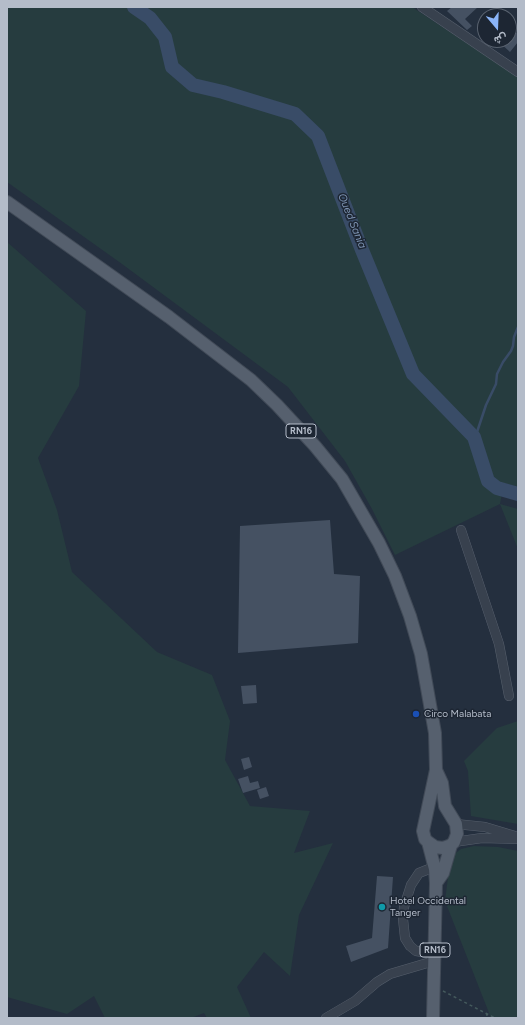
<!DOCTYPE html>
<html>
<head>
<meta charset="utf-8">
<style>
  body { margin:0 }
  #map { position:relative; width:525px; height:1025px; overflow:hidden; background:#242f3e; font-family:Figtree,Vazirmatn,sans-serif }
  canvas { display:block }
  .frame { position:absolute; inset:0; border:8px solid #b4bcc9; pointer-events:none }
  .north { position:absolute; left:477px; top:8px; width:40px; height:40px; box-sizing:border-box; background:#1d2633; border:1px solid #59626f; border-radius:50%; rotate:161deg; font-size:11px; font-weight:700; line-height:16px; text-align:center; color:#b4bcc9 }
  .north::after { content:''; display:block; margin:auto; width:14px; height:18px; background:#8ab4f8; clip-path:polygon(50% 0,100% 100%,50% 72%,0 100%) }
</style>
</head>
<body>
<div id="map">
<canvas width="525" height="1025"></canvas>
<div class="frame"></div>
<div class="north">ش</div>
</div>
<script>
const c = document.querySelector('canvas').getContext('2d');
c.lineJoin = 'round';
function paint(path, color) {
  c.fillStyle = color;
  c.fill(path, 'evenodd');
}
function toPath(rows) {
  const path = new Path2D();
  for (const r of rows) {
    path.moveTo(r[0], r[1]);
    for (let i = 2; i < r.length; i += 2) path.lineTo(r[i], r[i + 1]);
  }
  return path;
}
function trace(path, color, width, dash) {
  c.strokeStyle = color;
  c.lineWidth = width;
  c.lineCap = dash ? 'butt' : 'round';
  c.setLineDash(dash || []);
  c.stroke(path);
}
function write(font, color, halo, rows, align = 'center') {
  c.font = font + ' Figtree,sans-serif';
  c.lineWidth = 3;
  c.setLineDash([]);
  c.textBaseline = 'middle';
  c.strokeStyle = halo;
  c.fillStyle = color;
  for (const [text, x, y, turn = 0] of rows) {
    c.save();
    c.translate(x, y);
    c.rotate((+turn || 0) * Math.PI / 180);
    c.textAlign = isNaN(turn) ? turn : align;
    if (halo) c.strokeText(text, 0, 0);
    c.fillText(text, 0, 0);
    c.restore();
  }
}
paint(toPath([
  [7,7,412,7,518,77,518,487,504,483,500,504,518,509,518,549,500,504,395,555,372,509,345,461,288,387,122,264,7,182],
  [7,242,86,311,79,386,38,458,57,510,72,572,157,652,212,675,230,721,225,760,250,806,310,811,294,853,333,843,299,915,290,976,264,952,237,987,251,1018,207,1018,204,1013,191,1018,105,1018,94,996,67,1014,7,997],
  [518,721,518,824,471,816,468,771,464,761,497,728],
  [474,846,498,847,518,851,518,1018,491,1018,445,901,450,861,453,855,461,849]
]), '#263c3f');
trace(toPath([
  [475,438,486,405,496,384,497,374,503,362,511,351,513,346,514,337,518,327]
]), '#394c67', 2.5);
trace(toPath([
  [134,7,150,18,165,37,172,67,193,85,223,92,295,114,318,136,362,250,413,374,474,437,488,481,497,488,518,494]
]), '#394c67', 14);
paint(toPath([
  [452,7,478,7,465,19,472,26,467,30,447,11],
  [509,26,518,34,518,42,510,52,497,40,509,40],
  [330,520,334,574,360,576,358,643,238,653,240,526],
  [256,685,257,703,243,704,241,686],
  [249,757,252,767,244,770,241,759],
  [248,776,250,783,258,781,260,788,243,793,238,779],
  [266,787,269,796,260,799,257,790],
  [377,876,393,877,388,948,351,962,346,946,372,938]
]), '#455162');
const minor = toPath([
  [422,7,518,72],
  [461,530,499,644,509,696],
  [456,824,485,827,515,836],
  [454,842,482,838,518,839],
  [435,869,429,869,419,873,411,885,404,907,403,919,405,938,410,946,416,951,435,954],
  [326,1018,355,1001,377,982,390,974,434,961]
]);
const major = toPath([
  [7,202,169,317,251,380,277,405,315,446,342,479,379,543,395,576,410,616,421,654,435,733,436,770,423,831,425,839,428,842,435,869,436,883,433,1018],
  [428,842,435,847,443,848,451,845,454,842,457,834,456,824,445,806,442,783,436,770],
  [436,883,443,873,451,845]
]);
trace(minor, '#565f6c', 10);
trace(major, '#414a57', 14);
trace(toPath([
  [443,991,495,1018],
  [486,1013,488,1018]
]), '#44595c', 1.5, [3, 3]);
trace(minor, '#38414e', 9);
trace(major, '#56606e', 12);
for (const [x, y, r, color] of [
  [416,714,4,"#1a4fb4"],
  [382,907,4,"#0f9aa8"]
]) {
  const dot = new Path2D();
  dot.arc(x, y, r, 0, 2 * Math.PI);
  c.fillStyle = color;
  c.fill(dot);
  trace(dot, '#1d2633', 1.5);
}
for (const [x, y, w] of [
  [301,431,30],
  [435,950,30]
]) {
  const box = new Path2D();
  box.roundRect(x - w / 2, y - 7, w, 14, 3);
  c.fillStyle = '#1d2633';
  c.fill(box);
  trace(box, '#b4bcc9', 1);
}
write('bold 9px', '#b4bcc9', null, [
  ["RN16",301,431],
  ["RN16",435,950]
]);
write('10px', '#b4bcc9', '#1d2633', [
  ["Circo Malabata",424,714],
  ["Hotel Occidental",390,901],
  ["Tanger",390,913]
], 'left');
write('italic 11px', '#7c92b1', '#1d2633', [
  ["Oued Sania",352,221,68]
]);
</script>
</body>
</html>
